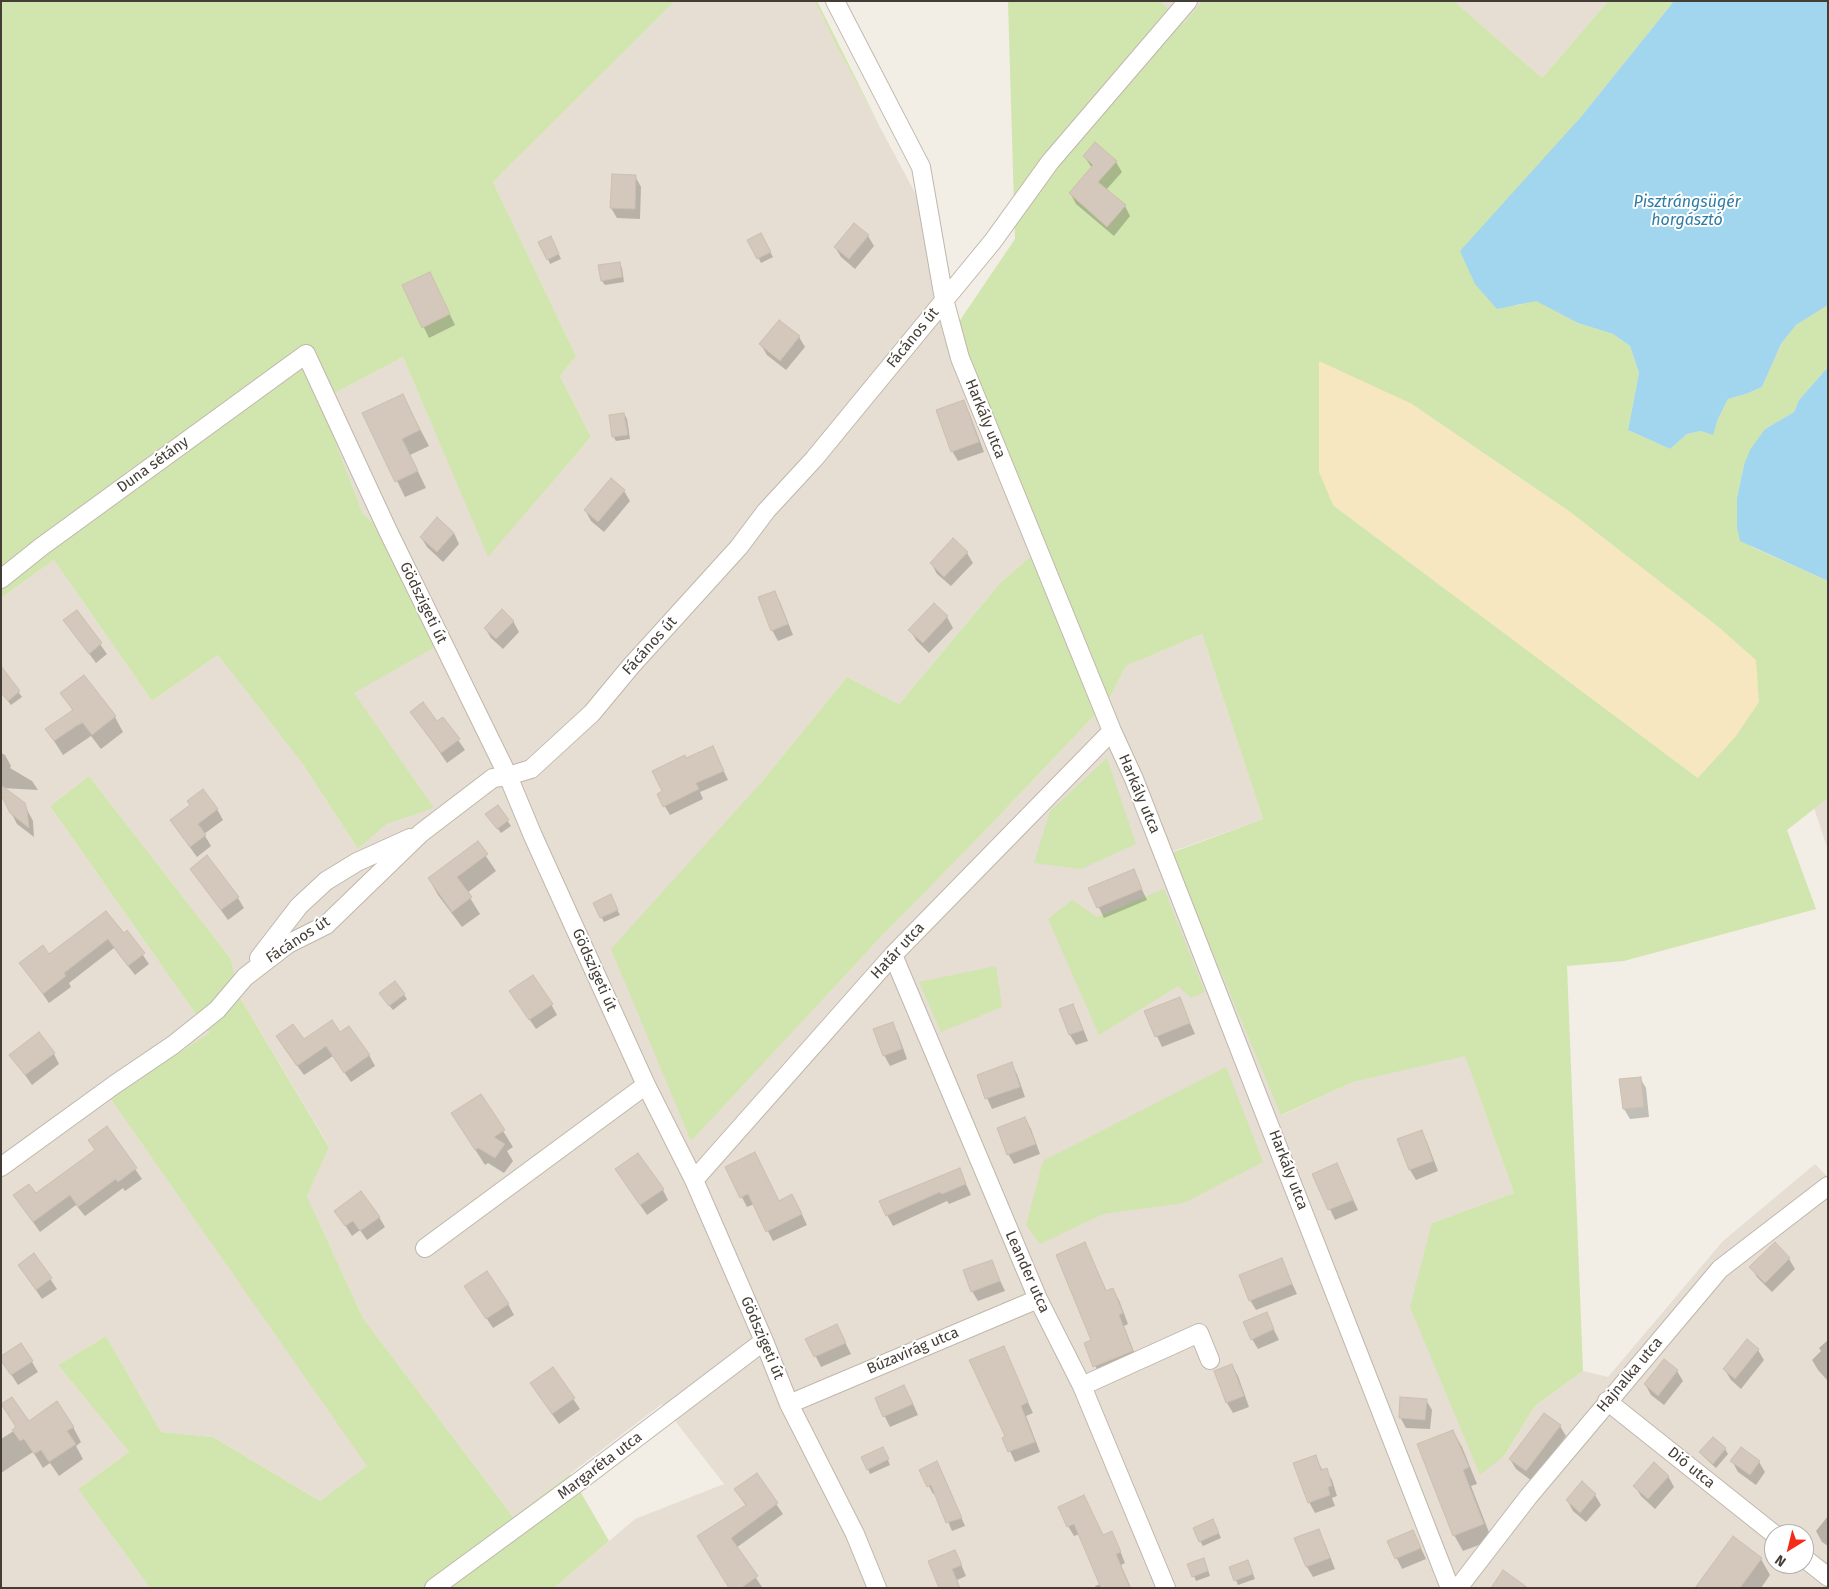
<!DOCTYPE html>
<html>
<head>
<meta charset="utf-8">
<style>
  body { margin:0 }
  #map { position:relative; width:1829px; height:1589px; overflow:hidden; background:#f2ede5; font-family:"Fira Sans",sans-serif }
  canvas { display:block }
  .frame { position:absolute; inset:0; border:2px solid #443d35; pointer-events:none }
  .north { position:absolute; left:1764px; top:1524px; width:50px; height:50px; box-sizing:border-box; background:#fff; border:1px solid #b4b1ae; border-radius:50%; rotate:216deg; font-size:14px; font-weight:700; line-height:20px; text-align:center; color:#443d35 }
  .north::after { content:''; display:block; margin:auto; width:18px; height:22px; background:#f42a1a; clip-path:polygon(50% 0,100% 100%,50% 72%,0 100%) }
</style>
</head>
<body>
<div id="map">
<canvas width="1829" height="1589"></canvas>
<div class="frame"></div>
<div class="north">N</div>
</div>
<script>
const c = document.querySelector('canvas').getContext('2d');
c.lineJoin = 'round';
function paint(path, color) {
  c.fillStyle = color;
  c.fill(path, 'evenodd');
}
function toPath(rows) {
  const path = new Path2D();
  for (const r of rows) {
    path.moveTo(r[0], r[1]);
    for (let i = 2; i < r.length; i += 2) path.lineTo(r[i], r[i + 1]);
  }
  return path;
}
function trace(path, color, width, dash) {
  c.strokeStyle = color;
  c.lineWidth = width;
  c.lineCap = dash ? 'butt' : 'round';
  c.setLineDash(dash || []);
  c.stroke(path);
}
function write(font, color, halo, rows, align = 'center') {
  c.font = font + ' "Fira Sans",sans-serif';
  c.lineWidth = 4;
  c.setLineDash([]);
  c.textBaseline = 'middle';
  c.strokeStyle = halo;
  c.fillStyle = color;
  for (const [text, x, y, turn = 0] of rows) {
    c.save();
    c.translate(x, y);
    c.rotate((+turn || 0) * Math.PI / 180);
    c.textAlign = isNaN(turn) ? turn : align;
    if (halo) c.strokeText(text, 0, 0);
    c.fillText(text, 0, 0);
    c.restore();
  }
}
paint(toPath([
  [675,1,815,1,838,49,920,202,1035,554,1001,582,899,704,847,677,759,785,691,1140,879,939,979,837,1108,701,1126,666,1202,634,1263,819,1171,852,1282,1115,1353,1082,1465,1055,1514,1193,1432,1223,1504,1456,1535,1406,1583,1371,1608,1377,1723,1241,1815,1164,1828,1177,1828,1588,554,1588,635,1519,724,1484,662,1404,513,1517,363,1318,307,1196,329,1146,239,996,231,959,89,776,50,806,209,1033,110,1098,368,1466,320,1501,213,1437,161,1432,106,1336,58,1365,129,1452,78,1489,150,1588,1,1588,1,598,54,560,152,701,218,655,302,763,358,849,387,824,433,808,353,693,377,526,363,514,320,401,403,357,488,556,591,437,560,376,576,356,493,182],
  [1774,1534,1804,1534,1804,1564,1774,1564],
  [1160,1,1202,1,1184,23],
  [1454,1,1608,1,1542,78],
  [1828,798,1828,850,1814,808]
]), '#e6ded3');
paint(toPath([
  [1,1,675,1,493,182,576,356,560,376,591,437,488,557,403,357,320,401,363,514,377,526,435,647,354,693,434,808,387,824,358,849,302,763,218,655,152,701,54,560,1,598],
  [815,1,817,1,880,127,838,49],
  [1008,1,1160,1,1184,23,1202,1,1454,1,1542,78,1608,1,1674,1,1580,118,1549,154,1516,306,1535,300,1578,323,1613,334,1630,346,1639,373,1628,430,1670,449,1687,434,1701,431,1713,434,1718,419,1728,399,1746,394,1762,387,1781,344,1796,325,1828,305,1828,367,1799,400,1794,412,1765,429,1744,465,1737,498,1737,527,1752,547,1828,581,1828,798,1787,830,1816,909,1624,961,1567,966,1583,1371,1535,1406,1504,1456,1480,1475,1410,1307,1432,1223,1514,1193,1465,1056,1353,1082,1281,1115,1171,853,1263,819,1202,634,1126,666,1108,701,979,837,879,939,691,1141,611,949,759,785,847,677,899,704,1001,582,1034,554,948,338,1015,239],
  [1410,403,1570,512,1722,630,1698,778,1333,505],
  [1107,758,1136,844,1081,869,1034,863,1050,811],
  [89,776,231,959,239,996,329,1147,307,1196,363,1318,513,1517,570,1474,609,1541,554,1588,150,1588,78,1489,129,1452,58,1365,106,1336,161,1432,213,1437,320,1501,367,1466,110,1098,209,1033,50,806],
  [1164,889,1205,992,1191,998,1178,986,1099,1035,1048,919,1072,900,1097,917],
  [996,966,1002,1007,941,1032,919,982],
  [1226,1067,1263,1162,1184,1203,1103,1214,1040,1244,1026,1225,1043,1161]
]), '#d1e5ae');
paint(toPath([
  [1319,361,1410,403,1570,512,1722,630,1756,660,1759,702,1736,736,1698,778,1333,505,1319,472]
]), '#f6e7c1');
paint(toPath([
  [1674,1,1828,1,1828,305,1796,325,1781,344,1762,387,1746,394,1728,399,1718,419,1713,435,1701,431,1687,434,1670,449,1628,430,1639,373,1630,346,1613,334,1578,323,1536,301,1497,309,1475,284,1460,251,1580,118],
  [1828,367,1828,581,1740,541,1737,527,1737,498,1744,465,1750,450,1765,429,1794,412,1799,400]
]), '#a2d5ee');
paint(toPath([
  [1084,156,1116,162,1122,172,1106,190,1125,206,1130,216,1114,236,1076,204,1070,193,1092,168],
  [613,175,635,176,641,187,640,219,617,218,611,208],
  [854,224,868,236,874,246,855,269,841,257,835,247],
  [760,234,773,257,761,263,749,240],
  [553,242,561,259,550,264,548,259],
  [619,263,622,268,624,282,605,285,602,281],
  [435,284,455,325,429,338,404,286],
  [799,337,805,347,786,370,767,355,761,345],
  [402,395,429,446,410,455,426,488,405,497,364,414],
  [963,402,969,412,984,452,958,461,952,451],
  [624,414,627,419,630,439,616,441,613,436],
  [624,491,630,501,604,532,591,521,585,510],
  [454,533,459,544,443,562,427,547,421,537],
  [967,553,973,563,951,586,937,574,931,563],
  [774,592,780,602,793,635,778,641,772,630],
  [934,605,947,617,953,628,929,653,916,640,910,630],
  [77,612,107,654,96,663,65,621],
  [513,621,519,632,503,649,491,638,485,628],
  [7,676,22,697,11,705,1,692],
  [84,677,115,717,123,732,101,749,91,736,63,755,47,730,73,711,62,693],
  [87,719,79,725,79,722],
  [412,712,436,723,443,718,465,750,447,763],
  [712,747,728,780,700,792,703,799,670,815,658,795,664,792,686,759],
  [1,753,5,755,11,766,10,768,32,781,38,790,3,788,24,804,33,821,34,837,17,824,1,793],
  [497,806,511,826,501,833,490,819],
  [217,809,223,820,204,834,211,846,197,857,171,821],
  [477,843,496,871,467,893,480,914,462,927,438,895,429,879],
  [191,869,238,898,244,908,228,920],
  [1133,871,1147,900,1104,918,1090,889],
  [610,896,620,915,604,922,594,904],
  [127,932,149,964,135,975,114,948,69,983,71,987,49,1003,21,963,123,934],
  [395,982,407,999,393,1010,383,998],
  [1179,998,1195,1034,1162,1047,1146,1012],
  [517,1001,551,1004,557,1015,536,1029],
  [1073,1006,1078,1016,1088,1041,1076,1045,1070,1035,1061,1010],
  [892,1023,898,1034,907,1059,890,1066,884,1055],
  [340,1034,369,1055,375,1066,351,1082,333,1056,304,1075,283,1046],
  [54,1054,59,1064,32,1085,11,1055],
  [1011,1064,1017,1074,1025,1097,992,1109,987,1098],
  [1640,1078,1646,1088,1649,1117,1630,1119,1624,1109],
  [481,1096,513,1147,507,1151,513,1161,504,1173,488,1163,485,1165,462,1129],
  [1025,1118,1031,1129,1040,1154,1014,1164,1008,1154],
  [106,1128,142,1179,125,1191,123,1188,85,1216,76,1205,40,1232,21,1205,96,1151],
  [1421,1131,1427,1142,1438,1171,1416,1180,1410,1170],
  [1337,1165,1358,1210,1335,1220,1314,1175],
  [727,1168,779,1202,798,1206,807,1225,773,1241,754,1204,747,1207],
  [959,1169,971,1195,949,1204,947,1201,893,1226,887,1215],
  [623,1180,663,1190,668,1200,647,1215],
  [336,1211,379,1217,385,1227,367,1240,360,1230,352,1236],
  [1775,1243,1789,1259,1795,1269,1772,1292,1757,1277,1751,1267],
  [1085,1244,1107,1292,1113,1290,1119,1300,1128,1324,1124,1326,1138,1362,1100,1377,1086,1343,1092,1341],
  [34,1255,57,1289,42,1299,19,1265],
  [1281,1260,1297,1294,1256,1310,1250,1300],
  [991,1261,1005,1291,978,1301,972,1291],
  [472,1296,508,1304,514,1315,493,1328],
  [1266,1314,1279,1340,1258,1349,1252,1339],
  [837,1326,851,1354,821,1367,807,1339],
  [1828,1340,1828,1381,1818,1370,1812,1360,1821,1351,1819,1348],
  [1003,1348,1033,1413,1026,1416,1040,1452,1015,1462,1004,1438,1006,1437],
  [1758,1350,1764,1360,1741,1389,1731,1380,1725,1370],
  [32,1362,38,1372,18,1385,7,1368],
  [1232,1365,1238,1376,1249,1407,1233,1413,1227,1403,1215,1372],
  [553,1369,580,1409,559,1424,538,1394],
  [1677,1371,1683,1381,1664,1405,1651,1395,1645,1384],
  [910,1397,918,1415,890,1427,876,1399],
  [1426,1400,1432,1410,1430,1429,1406,1428,1400,1417],
  [28,1422,73,1427,81,1442,76,1446,83,1459,59,1476,50,1463,43,1468,33,1452,1,1473,1,1439],
  [1560,1426,1566,1436,1532,1481,1516,1469,1510,1459],
  [1453,1431,1462,1447,1477,1484,1471,1486,1492,1540,1463,1551,1454,1535],
  [1713,1438,1725,1449,1728,1454,1716,1468,1704,1457,1701,1452],
  [1741,1449,1759,1462,1765,1472,1756,1485,1738,1472,1732,1461],
  [885,1453,890,1465,870,1474,868,1469],
  [1315,1456,1323,1471,1326,1470,1332,1480,1337,1496,1332,1498,1335,1506,1315,1513,1309,1502],
  [921,1470,941,1470,965,1526,952,1531,936,1493,933,1494],
  [756,1475,783,1514,736,1548,762,1587,731,1588,705,1546,746,1506,736,1490],
  [1668,1476,1674,1487,1655,1509,1641,1496,1635,1486],
  [1595,1495,1601,1505,1586,1522,1573,1511,1567,1500],
  [1084,1497,1103,1536,1117,1543,1125,1563,1121,1565,1131,1588,1096,1588,1095,1586,1101,1584,1080,1534,1074,1536,1068,1526],
  [1828,1516,1828,1546,1822,1542,1816,1531],
  [1215,1525,1221,1538,1203,1546,1200,1541],
  [1318,1530,1324,1541,1335,1569,1313,1577,1307,1567,1296,1539],
  [1389,1542,1418,1542,1426,1559,1402,1569],
  [1761,1559,1770,1575,1761,1588,1696,1588],
  [930,1562,960,1562,966,1576,957,1580,960,1588,941,1588],
  [1189,1564,1206,1564,1210,1576,1196,1581],
  [1250,1566,1255,1579,1238,1585,1231,1568]
]), '#0003');
const building = toPath([
  [1095,142,1117,161,1098,182,1126,205,1107,227,1069,193,1093,165,1083,156,1095,142],
  [612,174,636,175,635,209,610,208,612,174],
  [854,223,869,235,849,259,834,247,854,223],
  [761,233,771,252,757,259,747,240,761,233],
  [551,236,559,254,547,260,538,242,551,236],
  [620,262,622,277,601,281,598,265,620,262],
  [430,272,450,314,422,328,402,285,430,272],
  [779,320,800,336,780,361,759,344,779,320],
  [403,394,420,430,402,439,418,471,395,482,362,413,403,394],
  [964,400,979,442,951,452,936,410,964,400],
  [624,413,628,435,612,437,609,415,624,413],
  [611,478,625,490,598,522,584,510,611,478],
  [437,517,454,533,437,552,420,537,437,517],
  [953,538,968,552,944,577,930,563,953,538],
  [775,591,788,624,771,631,758,597,775,591],
  [934,603,948,616,923,643,908,630,934,603],
  [502,609,514,621,496,639,484,628,502,609],
  [77,610,102,643,89,654,63,620,77,610],
  [1,666,20,691,8,701,1,693,1,666],
  [84,675,116,716,92,735,82,722,54,741,45,729,73,710,60,693,84,675],
  [423,702,437,721,443,717,460,739,441,753,410,712,423,702],
  [713,746,724,771,696,783,699,789,663,807,657,794,662,791,652,771,685,755,686,758,713,746],
  [1,785,25,803,27,810,29,828,10,813,1,795,1,785],
  [203,789,218,809,198,824,206,835,190,847,170,820,190,805,187,801,203,789],
  [498,805,509,820,497,829,485,814,498,805],
  [478,841,488,854,457,877,472,897,452,912,428,878,478,841],
  [207,855,239,897,221,910,190,869,207,855],
  [1134,869,1142,889,1097,908,1088,888,1134,869],
  [611,894,618,910,600,918,593,903,611,894],
  [106,911,124,933,127,930,145,953,128,966,108,939,64,973,66,976,43,994,19,963,43,945,49,954,106,911],
  [533,975,553,1004,529,1020,509,991,533,975],
  [395,981,405,994,389,1006,379,993,395,981],
  [1180,997,1190,1023,1155,1037,1144,1011,1180,997],
  [1073,1004,1083,1030,1069,1035,1059,1009,1073,1004],
  [332,1020,340,1032,349,1026,370,1055,344,1073,326,1046,297,1066,276,1036,293,1024,304,1039,332,1020],
  [893,1022,902,1049,883,1056,873,1029,893,1022],
  [39,1032,55,1053,25,1075,9,1055,39,1032],
  [1012,1062,1020,1087,985,1099,977,1075,1012,1062],
  [1641,1077,1644,1107,1623,1109,1619,1079,1641,1077],
  [481,1094,505,1130,494,1137,505,1144,495,1158,478,1148,475,1150,451,1113,481,1094],
  [1025,1117,1036,1144,1007,1155,997,1128,1025,1117],
  [107,1126,137,1168,118,1182,116,1179,78,1207,70,1195,33,1222,13,1195,29,1184,36,1193,95,1150,88,1140,107,1126],
  [1422,1130,1433,1161,1409,1170,1397,1139,1422,1130],
  [755,1152,779,1201,792,1194,802,1214,766,1232,748,1194,740,1198,725,1167,755,1152],
  [638,1153,664,1189,640,1205,615,1169,638,1153],
  [1337,1163,1353,1200,1328,1210,1312,1174,1337,1163],
  [960,1168,966,1184,942,1194,940,1192,886,1216,879,1201,960,1168],
  [361,1191,380,1217,360,1231,353,1221,345,1226,334,1211,361,1191],
  [1085,1242,1106,1291,1113,1288,1123,1313,1119,1315,1133,1351,1093,1367,1084,1343,1091,1340,1056,1255,1085,1242],
  [1775,1242,1790,1258,1765,1283,1749,1267,1775,1242],
  [34,1253,52,1278,36,1290,18,1265,34,1253],
  [1282,1258,1292,1284,1249,1301,1239,1275,1282,1258],
  [992,1260,1000,1281,971,1292,963,1270,992,1260],
  [487,1271,509,1304,486,1319,464,1286,487,1271],
  [1267,1312,1274,1329,1251,1340,1243,1322,1267,1312],
  [837,1324,846,1343,814,1357,805,1339,837,1324],
  [1747,1339,1759,1349,1735,1379,1723,1369,1747,1339],
  [21,1343,33,1361,11,1375,1,1361,1,1356,21,1343],
  [1004,1346,1028,1402,1021,1406,1035,1442,1008,1452,1002,1438,1005,1436,969,1360,1004,1346],
  [1664,1359,1678,1370,1658,1396,1644,1384,1664,1359],
  [1232,1364,1244,1396,1226,1403,1214,1371,1232,1364],
  [553,1367,575,1398,552,1414,530,1383,553,1367],
  [904,1385,913,1404,883,1417,875,1398,904,1385],
  [12,1397,29,1421,57,1401,74,1427,67,1431,76,1444,49,1462,41,1450,34,1454,24,1439,20,1441,12,1430,16,1427,1,1404,12,1397],
  [1400,1397,1427,1399,1425,1420,1399,1418,1400,1397],
  [1544,1413,1561,1425,1526,1471,1509,1459,1544,1413],
  [1453,1430,1469,1467,1463,1470,1484,1524,1453,1536,1417,1444,1453,1430],
  [1713,1437,1726,1448,1713,1464,1699,1452,1713,1437],
  [883,1447,889,1459,867,1470,861,1457,883,1447],
  [1741,1447,1760,1461,1750,1475,1730,1461,1741,1447],
  [1316,1455,1321,1470,1327,1468,1332,1486,1328,1487,1330,1495,1308,1503,1293,1463,1316,1455],
  [937,1461,962,1518,946,1523,931,1485,927,1487,919,1470,937,1461],
  [1654,1462,1669,1476,1648,1499,1633,1486,1654,1462],
  [757,1473,778,1503,731,1538,758,1576,741,1588,729,1588,697,1536,746,1505,734,1489,757,1473],
  [1582,1481,1596,1494,1580,1513,1566,1500,1582,1481],
  [1084,1495,1103,1535,1112,1531,1121,1552,1116,1554,1130,1588,1101,1588,1074,1524,1067,1527,1058,1507,1084,1495],
  [1213,1519,1219,1533,1199,1542,1193,1528,1213,1519],
  [1319,1529,1330,1558,1306,1567,1294,1538,1319,1529],
  [1413,1530,1421,1548,1395,1559,1387,1541,1413,1530],
  [1733,1536,1762,1558,1740,1588,1695,1588,1733,1536],
  [955,1550,962,1565,952,1569,960,1588,939,1588,928,1561,955,1550],
  [1204,1558,1208,1571,1192,1577,1187,1564,1204,1558],
  [1248,1560,1253,1574,1234,1581,1229,1567,1248,1560],
  [1503,1570,1528,1588,1491,1588,1503,1570]
]);
paint(building, '#d3c8bb');
trace(building, '#cebfae', 1);
const street = toPath([
  [835,1,921,167,944,299,960,358,1112,731,1134,779,1450,1588],
  [1,579,41,547,306,354,388,531,508,776,533,836,646,1085,694,1180,764,1341,789,1404,855,1534,877,1588],
  [893,955,1038,1299,1082,1386,1166,1588],
  [259,958,299,906,326,881,357,862,410,838],
  [1,1167,114,1085,173,1045,217,1010,245,977,288,944,326,925,421,833,493,778,508,776,531,769,592,713,631,666,739,547,766,511,814,459,993,241,1050,162,1188,1],
  [694,1180,893,955,1112,731],
  [425,1248,646,1085],
  [1082,1386,1199,1333,1210,1360],
  [1607,1401,1774,1534],
  [789,1404,1038,1299],
  [1804,1558,1828,1577],
  [434,1588,581,1480,764,1341],
  [1458,1588,1529,1496,1720,1269,1828,1186]
]);
trace(street, '#c0b7ab', 20);
trace(street, '#fff', 18);
write('15px', '#443d35', '#fff', [
  ["Fácános út",913,338,-51],
  ["Harkály utca",985,419,68],
  ["Duna sétány",153,465,-36],
  ["Gödszigeti út",423,603,64],
  ["Fácános út",650,646,-48],
  ["Harkály utca",1139,794,67],
  ["Fácános út",298,940,-33],
  ["Határ utca",898,951,-47],
  ["Gödszigeti út",594,970,66],
  ["Harkály utca",1288,1170,69],
  ["Leander utca",1027,1272,66],
  ["Gödszigeti út",762,1338,67],
  ["Búzavirág utca",913,1351,-23],
  ["Hajnalka utca",1630,1375,-50],
  ["Margaréta utca",600,1466,-37],
  ["Dió utca",1691,1468,39]
]);
write('italic 16px', '#2f7ca4', '#fff', [
  ["Pisztrángsügér",1687,203],
  ["horgásztó",1687,221]
]);
</script>
</body>
</html>
